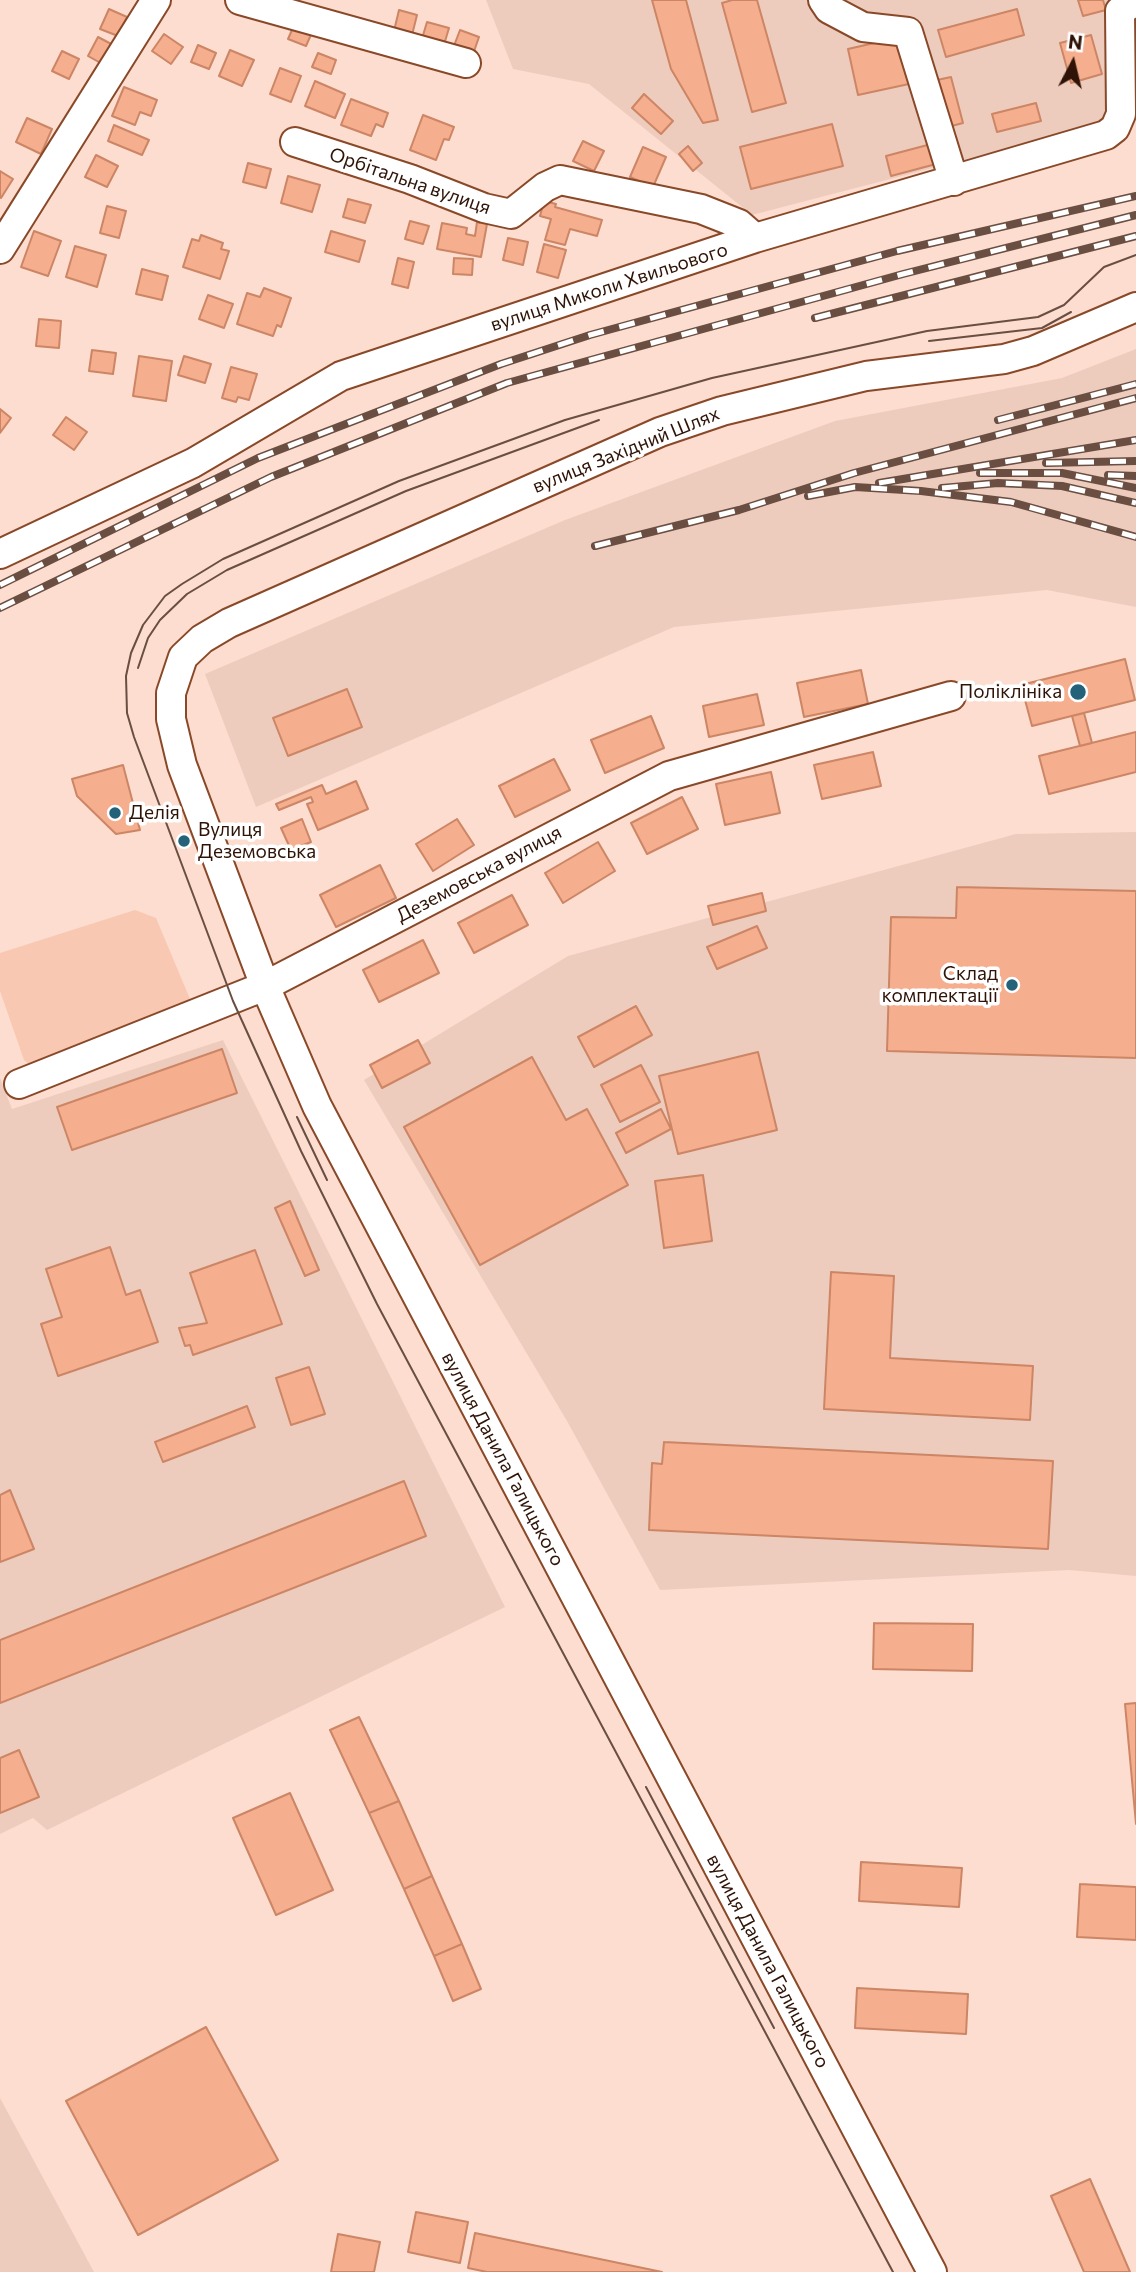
<!DOCTYPE html>
<html>
<head>
<meta charset="utf-8">
<style>
  body { margin:0 }
  #map { position:relative; width:1136px; height:2272px; overflow:hidden; background:#fcddcf; font-family:Commissioner,sans-serif }
  canvas { display:block }
  .north { position:absolute; left:1038px; top:28px; width:70px; height:70px; -webkit-text-stroke:5px #fff; paint-order:stroke; rotate:7deg; font-size:19px; font-weight:700; line-height:28px; text-align:center; color:#2e1306 }
  .north::after { content:''; display:block; margin:auto; width:24px; height:32px; background:#2e1306; clip-path:polygon(50% 0,100% 100%,50% 72%,0 100%) }
</style>
</head>
<body>
<div id="map">
<canvas width="1136" height="2272"></canvas>
<div class="north">N</div>
</div>
<script>
const c = document.querySelector('canvas').getContext('2d');
c.lineJoin = 'round';
function paint(path, color) {
  c.fillStyle = color;
  c.fill(path, 'evenodd');
}
function toPath(rows) {
  const path = new Path2D();
  for (const r of rows) {
    path.moveTo(r[0], r[1]);
    for (let i = 2; i < r.length; i += 2) path.lineTo(r[i], r[i + 1]);
  }
  return path;
}
function trace(path, color, width, dash) {
  c.strokeStyle = color;
  c.lineWidth = width;
  c.lineCap = dash ? 'butt' : 'round';
  c.setLineDash(dash || []);
  c.stroke(path);
}
function write(font, color, halo, rows, align = 'center') {
  c.font = font + ' Commissioner,sans-serif';
  c.lineWidth = 7;
  c.setLineDash([]);
  c.textBaseline = 'middle';
  c.strokeStyle = halo;
  c.fillStyle = color;
  for (const [text, x, y, turn = 0] of rows) {
    c.save();
    c.translate(x, y);
    c.rotate((+turn || 0) * Math.PI / 180);
    c.textAlign = isNaN(turn) ? turn : align;
    if (halo) c.strokeText(text, 0, 0);
    c.fillText(text, 0, 0);
    c.restore();
  }
}
paint(toPath([
  [486,0,1136,0,1136,115,752,215,589,84,513,69],
  [1136,349,1136,607,1047,590,674,627,256,807,205,674,565,520,835,421,1062,378],
  [1136,832,1136,1576,1069,1570,660,1590,567,1421,364,1080,568,956,1016,834],
  [223,1040,505,1607,47,1830,33,1818,0,1834,0,1078,12,1109],
  [0,2098,94,2272,0,2272]
]), '#eeccbd');
paint(toPath([
  [135,910,156,918,195,1011,35,1069,24,1060,0,991,0,953]
]), '#f8c8b2');
const building = toPath([
  [652,0,686,0,718,120,703,123,671,69,652,0],
  [732,0,757,0,786,103,752,112,722,3,732,0],
  [1078,0,1103,0,1106,10,1083,16,1078,0],
  [109,9,127,17,118,36,100,29,109,9],
  [1017,9,1024,35,946,57,938,30,1017,9],
  [399,10,417,15,412,35,394,31,399,10],
  [427,22,449,28,443,48,421,42,427,22],
  [295,23,313,30,306,46,288,39,295,23],
  [460,30,479,37,472,57,452,51,460,30],
  [164,34,183,47,171,64,152,51,164,34],
  [1091,35,1102,74,1071,83,1060,43,1091,35],
  [98,37,117,47,106,66,88,56,98,37],
  [883,41,901,45,909,84,858,95,848,49,883,41],
  [198,45,216,53,209,69,191,62,198,45],
  [230,50,254,60,242,86,219,76,230,50],
  [62,51,79,59,69,79,52,71,62,51],
  [318,53,336,60,331,74,312,67,318,53],
  [280,68,301,76,291,102,270,94,280,68],
  [951,77,963,123,948,127,937,80,951,77],
  [315,81,345,94,335,118,305,106,315,81],
  [124,87,157,100,151,116,140,112,135,125,112,116,124,87],
  [644,94,673,121,661,134,632,108,644,94],
  [351,99,388,113,383,127,376,124,371,136,341,125,351,99],
  [1036,103,1041,121,997,132,992,114,1036,103],
  [423,115,454,127,449,140,444,139,436,160,410,150,423,115],
  [27,118,52,129,41,154,16,142,27,118],
  [832,124,843,166,751,189,740,147,832,124],
  [114,125,149,140,142,155,108,141,114,125],
  [583,141,604,151,594,171,573,161,583,141],
  [935,143,940,163,891,176,886,156,935,143],
  [688,146,702,163,693,171,679,154,688,146],
  [643,147,666,157,653,187,630,177,643,147],
  [96,155,118,166,107,187,85,177,96,155],
  [248,163,271,169,266,188,243,182,248,163],
  [0,171,13,179,1,198,0,197,0,171],
  [288,176,320,185,312,212,281,203,288,176],
  [348,199,371,205,365,223,343,217,348,199],
  [544,201,556,204,555,207,602,220,597,236,570,229,565,245,545,240,551,219,540,216,544,201],
  [107,206,126,211,119,238,100,233,107,206],
  [410,221,429,226,423,244,405,239,410,221],
  [477,222,487,224,481,257,437,249,442,223,467,228,466,234,475,236,477,222],
  [34,231,61,241,48,276,21,267,34,231],
  [331,231,365,241,359,262,325,252,331,231],
  [201,235,223,243,221,249,229,251,220,279,183,267,192,239,199,241,201,235],
  [508,238,528,242,523,265,503,260,508,238],
  [544,244,566,250,558,278,537,272,544,244],
  [75,246,106,255,97,287,66,277,75,246],
  [398,258,414,262,408,288,392,284,398,258],
  [454,258,473,259,472,275,453,274,454,258],
  [142,269,168,276,162,300,136,294,142,269],
  [264,288,291,298,281,327,277,325,273,336,237,324,247,293,260,297,264,288],
  [208,295,233,304,224,328,199,319,208,295],
  [39,319,61,321,59,348,36,346,39,319],
  [92,350,116,353,113,374,89,371,92,350],
  [139,356,172,361,166,401,133,396,139,356],
  [184,356,211,364,205,383,178,375,184,356],
  [231,367,257,374,249,400,238,397,236,402,222,398,231,367],
  [0,409,11,418,0,433,0,409],
  [66,417,87,432,74,450,53,435,66,417],
  [1125,659,1135,700,1032,726,1021,685,1125,659],
  [861,670,868,704,804,717,797,683,861,670],
  [347,689,362,727,288,756,273,718,347,689],
  [757,694,764,725,709,737,703,706,757,694],
  [1084,713,1092,743,1080,746,1072,716,1084,713],
  [651,716,664,748,605,773,591,740,651,716],
  [1136,732,1136,772,1049,794,1039,756,1136,732],
  [873,752,881,786,822,799,814,765,873,752],
  [554,759,570,790,515,817,499,786,554,759],
  [123,765,140,830,116,834,77,796,72,779,123,765],
  [771,772,780,813,725,825,716,784,771,772],
  [356,781,368,809,318,830,307,804,313,802,311,797,279,810,276,804,322,785,326,794,356,781],
  [682,797,698,829,647,854,631,823,682,797],
  [302,819,311,842,291,850,281,828,302,819],
  [457,819,474,845,433,871,416,844,457,819],
  [598,842,615,871,563,903,545,873,598,842],
  [380,865,396,898,336,927,320,895,380,865],
  [957,887,1136,891,1136,1058,887,1051,891,917,956,918,957,887],
  [762,893,766,911,713,925,708,906,762,893],
  [512,895,528,925,474,953,458,923,512,895],
  [757,926,767,948,717,969,707,947,757,926],
  [423,940,439,973,379,1002,363,970,423,940],
  [636,1006,652,1035,594,1067,578,1037,636,1006],
  [418,1040,430,1063,382,1088,370,1065,418,1040],
  [222,1049,237,1093,72,1150,57,1107,222,1049],
  [758,1052,777,1130,678,1154,659,1076,758,1052],
  [532,1057,566,1120,587,1109,628,1185,480,1265,404,1127,532,1057],
  [641,1065,660,1102,620,1122,601,1085,641,1065],
  [661,1109,671,1129,626,1153,616,1133,661,1109],
  [703,1175,712,1241,664,1248,655,1181,703,1175],
  [290,1201,319,1270,305,1276,275,1208,290,1201],
  [110,1247,126,1295,140,1290,158,1342,58,1376,41,1324,62,1317,46,1269,110,1247],
  [255,1250,282,1324,193,1355,190,1345,185,1346,179,1328,207,1323,190,1273,255,1250],
  [831,1272,894,1276,890,1358,1033,1366,1030,1420,824,1409,831,1272],
  [309,1367,325,1414,291,1425,276,1378,309,1367],
  [247,1406,255,1427,163,1462,155,1442,247,1406],
  [664,1442,1053,1461,1048,1549,649,1530,652,1463,662,1464,664,1442],
  [404,1481,426,1536,0,1703,0,1640,404,1481],
  [10,1490,34,1549,0,1562,0,1495,10,1490],
  [874,1623,973,1624,972,1671,873,1669,874,1623],
  [1136,1703,1136,1824,1125,1704,1136,1703],
  [359,1717,399,1801,369,1813,330,1730,359,1717],
  [19,1750,39,1797,0,1813,0,1758,19,1750],
  [290,1793,333,1890,276,1915,233,1818,290,1793],
  [399,1801,432,1876,404,1889,369,1813,399,1801],
  [861,1862,962,1868,959,1907,859,1901,861,1862],
  [432,1876,462,1944,434,1956,404,1889,432,1876],
  [1080,1884,1136,1887,1136,1940,1077,1937,1080,1884],
  [462,1944,481,1989,453,2001,434,1956,462,1944],
  [857,1988,968,1994,966,2034,855,2028,857,1988],
  [206,2027,278,2160,138,2235,66,2101,206,2027],
  [1090,2179,1130,2272,1084,2272,1051,2196,1090,2179],
  [416,2212,468,2222,460,2263,408,2252,416,2212],
  [475,2233,662,2272,487,2272,468,2268,475,2233],
  [338,2234,380,2242,374,2272,331,2272,338,2234]
]);
paint(building, '#f5ae8e');
trace(building, '#cc8565', 2);
const minor = toPath([
  [240,0,466,63],
  [823,0,829,9,863,27,908,32,954,181],
  [295,142,410,179,484,208,511,214,545,187,560,180,701,209,739,224,755,238],
  [0,249,156,0],
  [0,554,193,463,341,376,755,238,1106,135,1115,128,1121,114,1120,11,1136,1],
  [19,1084,265,986,669,776,951,696],
  [932,2272,317,1106,265,986,182,765,171,719,171,693,183,657,202,639,229,623,660,432,722,411,866,376,1004,359,1033,351,1136,307]
]);
trace(minor, '#894929', 32);
trace(minor, '#fff', 28);
trace(toPath([
  [929,341,1042,328,1071,312],
  [138,668,148,638,160,620,187,594,227,570,406,491,599,420],
  [297,1117,327,1180],
  [646,1787,774,2028],
  [893,2272,377,1304,301,1151,233,1001,134,737,127,713,126,676,131,653,143,625,165,596,182,584,223,559,399,481,565,420,712,378,927,331,1038,317,1064,305,1104,267,1136,255]
]), '#6a4e41', 2);
const rail = toPath([
  [815,318,1136,236],
  [998,420,1136,384],
  [1046,463,1136,461],
  [980,473,1062,473,1136,488],
  [1108,475,1136,476],
  [879,483,1136,440],
  [942,488,998,483,1062,486,1136,503],
  [808,496,855,487,921,491,1011,502,1136,537],
  [595,546,739,510,854,473,1136,398],
  [0,585,258,458,501,364,590,335,897,251,1136,196],
  [0,608,271,477,507,383,903,274,1136,215]
]);
trace(rail, '#6a4e41', 8);
trace(rail, '#fff', 5, [16]);
for (const [x, y, r, color] of [
  [1078,692,9,"#246279"],
  [115,813,7,"#246279"],
  [184,841,7,"#246279"],
  [1012,985,7,"#246279"]
]) {
  const dot = new Path2D();
  dot.arc(x, y, r, 0, 2 * Math.PI);
  c.fillStyle = color;
  c.fill(dot);
  trace(dot, '#fff', 2.5);
}
write('19px', '#2e1306', '#fff', [
  ["Орбітальна вулиця",410,181,19],
  ["вулиця Миколи Хвильового",609,287,-18],
  ["вулиця Західний Шлях",626,450,-22],
  ["Деземовська вулиця",479,874,-28],
  ["вулиця Данила Галицького",503,1459,62],
  ["вулиця Данила Галицького",768,1961,62]
]);
write('19px', '#2e1306', '#fff', [
  ["Поліклініка",1062,692],
  ["Делія",129,813,"left"],
  ["Вулиця",198,830,"left"],
  ["Деземовська",198,852,"left"],
  ["Склад",998,974],
  ["комплектації",998,996]
], 'right');
</script>
</body>
</html>
